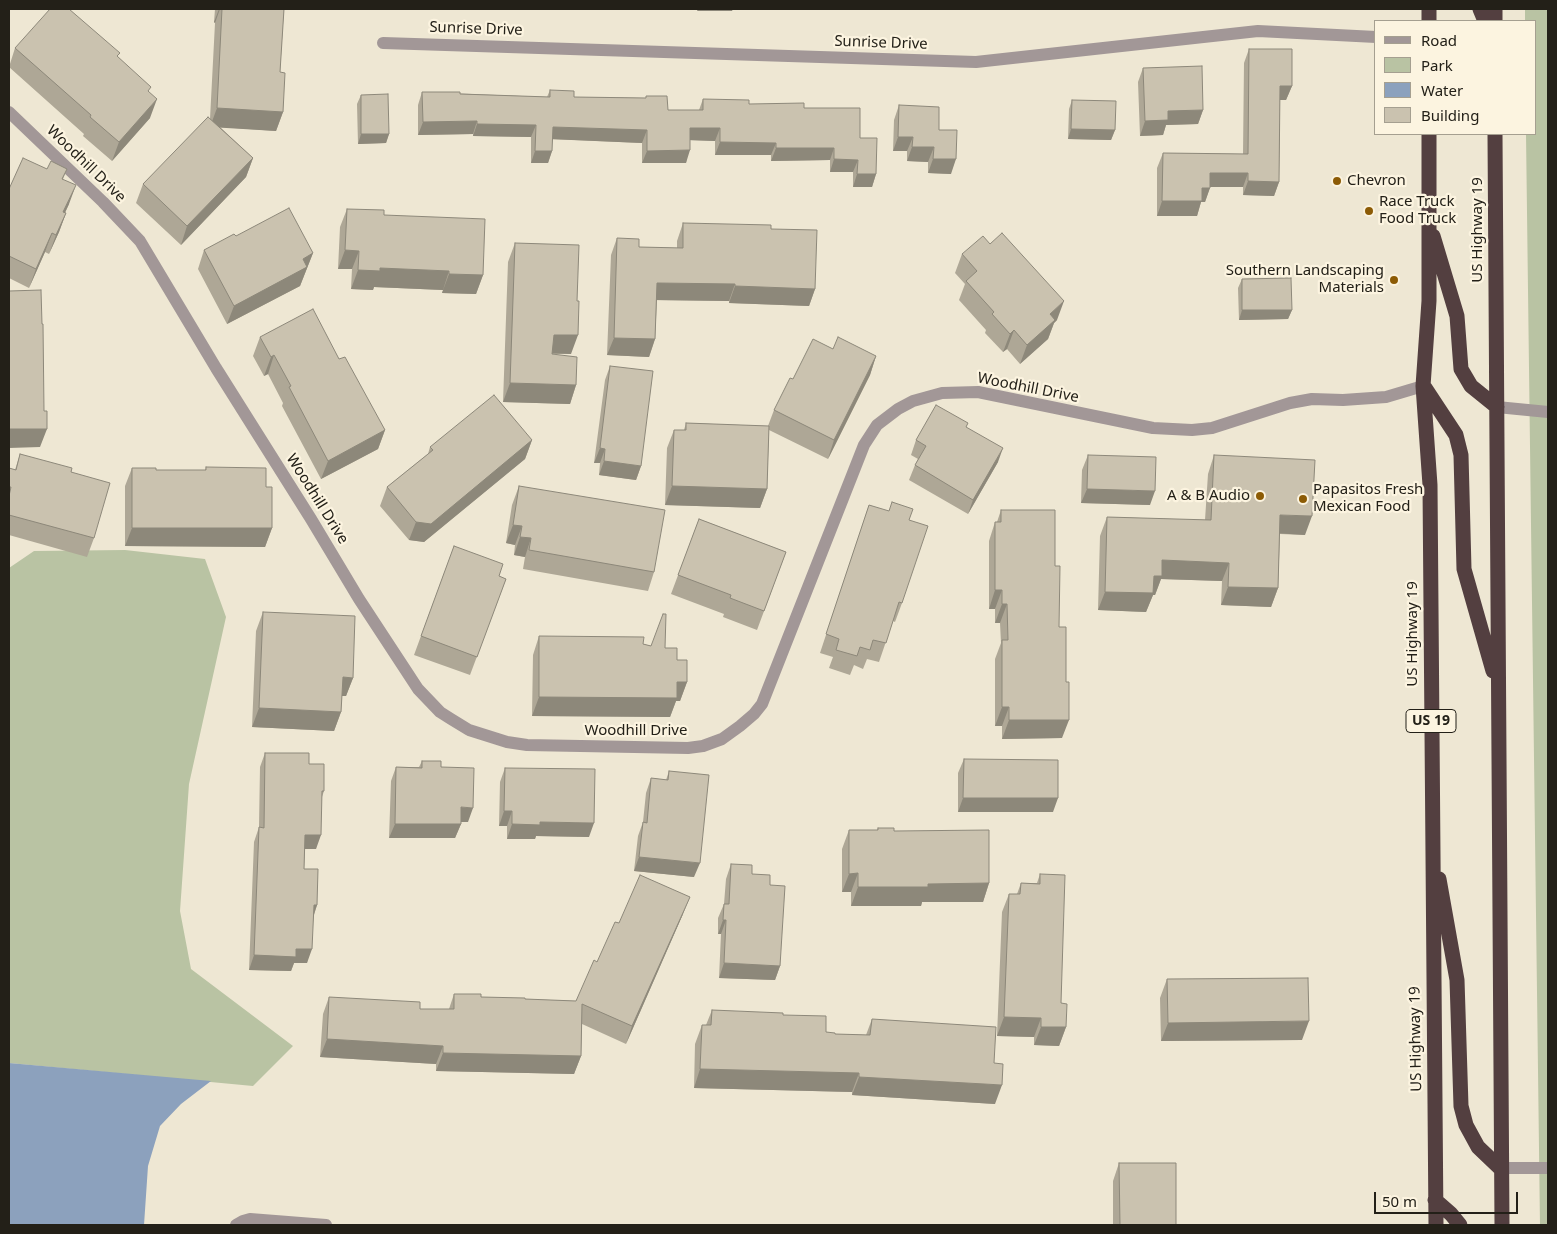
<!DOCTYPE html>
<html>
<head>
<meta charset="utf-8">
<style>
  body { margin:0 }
  #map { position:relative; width:1557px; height:1234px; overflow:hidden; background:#eee7d3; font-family:"Noto Sans",sans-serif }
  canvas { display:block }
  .frame { position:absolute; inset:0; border:10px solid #232018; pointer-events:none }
  .legend { position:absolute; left:1374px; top:20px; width:162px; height:115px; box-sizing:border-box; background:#fcf4e0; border:1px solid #a59f90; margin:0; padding:6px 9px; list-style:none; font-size:15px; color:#232018 }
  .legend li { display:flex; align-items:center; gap:10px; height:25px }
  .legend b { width:25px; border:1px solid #a59f90 }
  .scale { position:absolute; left:1374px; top:1192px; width:144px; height:22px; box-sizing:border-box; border:2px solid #232018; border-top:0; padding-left:6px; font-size:15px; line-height:18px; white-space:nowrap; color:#232018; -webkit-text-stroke:4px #fcf4e0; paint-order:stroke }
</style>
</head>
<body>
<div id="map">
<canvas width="1557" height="1234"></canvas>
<div class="frame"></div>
<ul class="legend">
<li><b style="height:6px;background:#a29797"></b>Road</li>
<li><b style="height:14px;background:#b9c3a3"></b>Park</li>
<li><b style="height:14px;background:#8ca1bd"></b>Water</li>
<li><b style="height:14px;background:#cac2af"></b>Building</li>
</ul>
<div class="scale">50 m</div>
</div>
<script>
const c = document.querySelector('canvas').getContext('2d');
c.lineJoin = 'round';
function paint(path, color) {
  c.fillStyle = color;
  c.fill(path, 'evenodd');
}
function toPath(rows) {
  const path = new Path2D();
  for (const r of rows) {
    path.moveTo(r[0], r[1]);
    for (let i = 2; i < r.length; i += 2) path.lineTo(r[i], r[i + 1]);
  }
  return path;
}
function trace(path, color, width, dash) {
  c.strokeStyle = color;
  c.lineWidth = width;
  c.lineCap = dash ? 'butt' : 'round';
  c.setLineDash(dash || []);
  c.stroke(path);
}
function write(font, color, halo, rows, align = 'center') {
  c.font = font + ' "Noto Sans",sans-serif';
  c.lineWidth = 4.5;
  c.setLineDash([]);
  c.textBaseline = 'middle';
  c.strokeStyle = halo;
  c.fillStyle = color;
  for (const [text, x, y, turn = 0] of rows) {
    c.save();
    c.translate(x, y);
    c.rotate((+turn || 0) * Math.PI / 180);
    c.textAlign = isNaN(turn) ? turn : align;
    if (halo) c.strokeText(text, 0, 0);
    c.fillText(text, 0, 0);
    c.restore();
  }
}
paint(toPath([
  [1525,9,1548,9,1548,1225,1540,1225,1526,134,1536,134,1536,21,1525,21],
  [125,550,205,559,226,617,189,784,180,911,191,969,293,1046,253,1086,9,1063,9,568,34,551]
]), '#b9c3a3');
paint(toPath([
  [9,1063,211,1081,181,1104,160,1126,148,1166,144,1225,9,1225]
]), '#8ca1bd');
trace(toPath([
  [383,43,976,62,1258,31,1376,37],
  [9,112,103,202,140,241,216,368,311,519,359,599,418,689,440,712,451,719,469,730,507,742,527,745,688,748,703,746,722,739,740,726,754,714,762,704,864,445,877,425,898,409,913,401,942,393,978,392,1153,428,1192,430,1212,428,1290,403,1312,399,1343,400,1386,397,1423,386],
  [1497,407,1548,412],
  [1500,1168,1548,1168],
  [236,1225,243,1221,250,1219,326,1225]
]), '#a29797', 12);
trace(toPath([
  [1429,9,1429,21],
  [1480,9,1485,21],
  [1495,9,1495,21],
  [1429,134,1429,301,1423,386,1430,485,1436,1225],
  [1495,134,1502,1225],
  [1433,236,1457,316,1461,369,1471,386,1497,407],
  [1425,388,1456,435,1461,455,1464,569,1493,671],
  [1439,879,1457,980,1461,1106,1466,1125,1478,1147,1500,1168],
  [1435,1200,1451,1214,1460,1225]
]), '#533f40', 15);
paint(toPath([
  [215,9,284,9,280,72,283,112,276,131,220,127,253,158,246,177,181,245,136,203,143,184,210,119,215,23,214,22],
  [15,48,118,57,149,92,150,118,112,161,83,136,84,134,9,67],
  [1249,49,1292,86,1286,100,1280,100,1279,182,1274,196,1243,195,1243,187,1210,187,1205,202,1201,202,1197,216,1157,216,1157,168,1163,153,1243,154,1244,63],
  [1143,68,1203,110,1198,124,1166,125,1163,135,1140,136,1138,82],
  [550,90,574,97,646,98,646,96,668,110,699,110,703,99,749,104,804,108,860,138,876,174,872,187,853,187,853,172,830,172,830,160,771,161,771,155,715,155,715,141,690,140,686,163,642,163,642,143,552,139,552,151,548,163,531,163,531,137,473,136,473,134,418,135,418,105,422,92,547,97],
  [361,95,389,134,386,143,358,144,357,104],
  [1072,100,1115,130,1111,140,1068,139,1069,109],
  [899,105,939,130,951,174,928,173,928,162,907,161,907,151,893,151,894,120],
  [47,169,67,169,63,179,69,204,65,213,66,213,59,232,49,254,45,252,29,288,9,278,9,189],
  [347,209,384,215,483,275,476,294,442,293,443,290,374,287,373,290,351,289,352,269,338,269,340,227],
  [683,223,771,229,815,289,809,306,729,303,729,301,657,300,655,339,649,357,607,355,611,255,617,238,639,247,677,248,677,241],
  [236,236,313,253,300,286,227,324,198,269,204,250],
  [515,243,571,354,552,354,576,385,570,404,503,402,508,262],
  [962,254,1057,320,1054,323,1048,339,1020,364,1007,349,1003,352,985,333,986,330,959,300,965,284,955,273],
  [1242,279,1292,310,1288,319,1239,320,1238,288],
  [260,337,339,359,385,430,378,449,321,479,282,406,283,403,268,374,264,376,253,356],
  [833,349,876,356,870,375,828,459,769,430,767,489,760,508,665,505,667,448,674,430,684,430,686,423,768,426,774,410,793,379],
  [610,366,641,466,636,480,599,475,600,463,594,463,605,380],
  [968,423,966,427,998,462,968,514,909,480,915,465,918,459,911,455,916,440],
  [532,440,525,459,424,542,409,540,380,506,387,487,428,454,430,447],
  [20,454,71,472,94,538,87,557,9,535,9,468,15,470],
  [1088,455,1150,505,1081,503,1082,470],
  [1214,455,1305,535,1280,534,1278,588,1271,607,1221,605,1222,581,1161,579,1155,595,1153,595,1146,612,1098,610,1100,536,1107,517,1205,520,1208,474],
  [206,467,272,528,265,547,125,546,125,486,132,468,156,470,205,470],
  [519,486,654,572,648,591,523,569,525,557,514,555,515,545,506,543,512,505],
  [869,505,909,520,902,603,895,622,893,621,879,662,867,659,863,669,854,665,850,675,829,668,833,657,820,653],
  [1001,510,1055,566,1059,627,1062,738,1002,739,1002,726,995,726,995,659,1001,643,1000,623,995,623,995,609,989,609,989,541,995,522,997,522],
  [699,519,786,552,757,630,723,617,724,614,671,594],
  [454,546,499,576,506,579,470,675,414,655],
  [263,612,353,678,346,696,342,696,341,712,334,731,252,727,256,631],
  [539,636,643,644,651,646,665,648,677,660,687,682,680,701,676,701,670,717,532,716,533,655],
  [265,753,309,764,324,791,322,797,316,849,305,849,304,869,317,905,314,915,307,963,294,963,291,971,249,970,254,842,259,827,260,767],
  [964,759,1053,812,958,812,958,773],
  [422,761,468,822,461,822,461,824,455,838,389,838,391,781,396,767,419,767],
  [505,768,589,837,536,836,535,839,507,839,507,826,499,826,500,782],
  [669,771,694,877,634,871,638,836,643,822,646,793,651,778,666,780],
  [878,828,894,831,989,883,983,902,922,902,921,906,851,906,851,892,842,892,842,849,849,830,877,830],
  [731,864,752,874,770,885,780,966,775,980,719,978,721,934,718,934,718,918,724,904,726,879],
  [1040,874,1061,1003,1066,1027,1059,1046,1034,1045,1034,1037,997,1036,1002,912,1009,894,1017,894,1021,883,1037,883],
  [683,914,626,1044,582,1024,581,1056,574,1074,436,1071,436,1064,320,1057,323,1014,329,997,420,1009,449,1009,454,994,481,997,525,999,576,1001,619,923],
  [1167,979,1302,1040,1161,1041,1160,998],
  [712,1010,783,1015,826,1032,835,1034,866,1035,872,1019,994,1063,995,1104,852,1095,852,1092,694,1088,695,1044,702,1025,706,1025],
  [1119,1163,1176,1225,1113,1225,1113,1181]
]), '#aea796');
paint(toPath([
  [219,9,220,9,215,23,214,22],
  [698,9,733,9,732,11,697,11],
  [1280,86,1292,86,1286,100,1275,100],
  [157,99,150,118,112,161,119,142],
  [217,108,283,112,276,131,210,127],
  [1203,110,1198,124,1166,125,1163,135,1140,136,1145,121,1168,111],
  [477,121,473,134,418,135,423,122],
  [477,124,536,125,531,137,473,136],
  [553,127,647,130,642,143,548,139],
  [690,128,720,128,715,141,686,140],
  [1071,129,1115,130,1111,140,1068,139],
  [361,134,389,134,386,143,358,144],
  [898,137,913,137,907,151,893,151],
  [720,142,776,143,771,155,715,155],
  [912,147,934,147,928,162,907,161],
  [776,148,834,148,830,160,771,161],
  [690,150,686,163,642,163,647,151],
  [535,151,552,151,548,163,531,163],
  [253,158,246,177,181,245,187,226],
  [834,159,858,160,853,172,830,172],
  [933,159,956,159,951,174,928,173],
  [1210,173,1248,173,1243,187,1205,187],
  [857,174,876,174,872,187,853,187],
  [1248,181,1279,182,1274,196,1243,195],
  [76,185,69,204,56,231,63,212],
  [1202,188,1210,188,1205,202,1201,202,1197,216,1157,216,1162,201],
  [66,213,59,232,49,254,56,235],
  [52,233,45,252,29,288,36,269],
  [345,250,359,251,352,269,338,269],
  [313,253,300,286,227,324,234,306,303,259],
  [380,268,449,271,443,290,374,287,373,290,351,289,358,270],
  [449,274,483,275,476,294,442,293],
  [657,283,735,284,729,301,651,300],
  [735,286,815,289,809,306,729,303],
  [1064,301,1057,320,1054,323,1048,339,1020,364,1027,345,1050,314],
  [1242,310,1292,310,1288,319,1239,320],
  [1014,330,1007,349,1003,352,1010,334],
  [554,335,578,335,571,354,547,353],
  [614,338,655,339,649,357,607,355],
  [274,355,268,374,264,376,271,357],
  [876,356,870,375,828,459,834,440],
  [510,383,576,385,570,404,503,402],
  [9,429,47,429,40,447,9,448],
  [385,430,378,449,321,479,328,461],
  [532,440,525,459,424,542,409,540,416,522],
  [600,448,605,449,600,463,594,463],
  [1003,448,998,462,968,514,973,500],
  [604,461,641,466,636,480,599,475],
  [672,486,767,489,760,508,665,505],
  [1087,489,1155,491,1150,505,1081,503],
  [1280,515,1312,516,1305,535,1274,533],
  [513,525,522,526,515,545,506,543],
  [132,528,272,528,265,547,125,546],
  [520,537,531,538,525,557,514,555],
  [1162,560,1229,563,1222,581,1161,579,1155,595,1153,595,1146,612,1098,610,1105,592,1154,576],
  [1228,587,1278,588,1271,607,1221,605],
  [995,590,1002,590,995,609,989,609],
  [1002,604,1007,604,1000,623,995,623],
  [343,677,353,678,346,696,336,696],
  [677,682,687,682,680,701,676,701,670,717,532,716,539,697],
  [1002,707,1009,707,1002,726,995,726],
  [259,708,341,712,334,731,252,727],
  [1009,720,1069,720,1062,738,1002,739],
  [963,798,1058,798,1053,812,958,812],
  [461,807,473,808,468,822,456,822],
  [504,811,512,811,507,826,499,826],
  [540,822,594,823,589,837,536,836,535,839,507,839,512,824],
  [395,824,461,824,455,838,389,838],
  [305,835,321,835,316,849,300,849],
  [639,857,700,863,694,877,634,871],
  [858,873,851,892,842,892,849,874],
  [989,883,983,902,922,902,921,906,851,906,858,887,928,884],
  [690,897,683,914,626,1044,632,1026],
  [314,905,317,905,312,920],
  [723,920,726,920,721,934,718,934],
  [296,949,312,949,307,963,294,963,291,971,249,970,254,955],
  [724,963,780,966,775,980,719,978],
  [1004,1017,1041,1018,1034,1037,997,1036],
  [1309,1021,1302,1040,1161,1041,1168,1023],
  [1041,1027,1066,1027,1059,1046,1034,1045],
  [327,1039,443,1046,436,1064,320,1057],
  [443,1053,581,1056,574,1074,436,1071],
  [700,1069,859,1073,852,1092,694,1088],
  [859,1077,1002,1085,995,1104,852,1095]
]), '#8d887a');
const building = toPath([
  [50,9,69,9,120,53,117,56,151,87,148,91,157,99,119,142,90,117,91,115,15,48,50,9],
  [222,9,284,9,280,72,285,73,283,112,217,108,222,9],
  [1249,49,1292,49,1292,86,1280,86,1279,182,1248,181,1248,173,1210,173,1210,188,1202,188,1202,201,1162,201,1163,153,1248,154,1249,49],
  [1202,66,1203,110,1168,111,1168,120,1145,121,1143,68,1202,66],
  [550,90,574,91,574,97,646,98,646,96,667,96,668,110,703,110,703,99,749,100,749,104,804,103,804,108,860,108,860,138,877,138,876,174,857,174,858,160,834,159,834,148,776,148,776,143,720,142,720,128,690,128,690,150,647,151,647,130,553,127,552,151,535,151,536,125,477,124,477,121,423,122,422,92,460,92,460,94,550,97,550,90],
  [388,94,389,134,361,134,361,95,388,94],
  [1072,100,1116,101,1115,130,1071,129,1072,100],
  [899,105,939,107,939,130,957,130,956,159,933,159,934,147,912,147,913,137,898,137,899,105],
  [208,117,253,158,187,226,143,184,208,117],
  [23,158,47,169,51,161,67,169,62,179,76,185,63,212,66,213,56,235,52,233,36,269,9,256,9,189,23,158],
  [289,208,313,253,303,259,307,267,234,306,204,250,234,234,236,236,289,208],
  [347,209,384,210,384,215,485,219,483,275,449,274,449,271,380,268,380,271,358,270,359,251,345,250,347,209],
  [683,223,771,225,771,229,817,230,815,289,735,286,735,284,657,283,655,339,614,338,617,238,639,239,639,247,683,248,683,223],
  [1002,233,1064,301,1050,314,1055,320,1027,345,1014,330,1010,334,992,314,994,312,966,281,977,271,962,254,983,236,990,244,1002,233],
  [515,243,579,245,577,301,579,301,578,335,554,335,552,354,577,357,576,385,510,383,515,243],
  [1291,278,1292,310,1242,310,1242,279,1291,278],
  [41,290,42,324,43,324,44,411,47,411,47,429,9,429,9,291,41,290],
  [313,309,339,359,345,357,385,430,328,461,289,387,291,386,274,355,271,357,260,337,313,309],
  [838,337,876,356,834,440,774,410,790,378,793,379,813,339,833,349,838,337],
  [610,366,653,371,641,466,604,461,605,449,600,448,610,366],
  [494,395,532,440,431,524,416,522,387,487,433,450,430,447,494,395],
  [936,405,968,423,966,427,1003,448,973,500,915,465,926,446,916,440,936,405],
  [686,423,769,426,767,489,672,486,674,430,686,430,686,423],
  [20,454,72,468,71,472,110,483,94,538,9,515,9,496,11,487,9,487,9,468,16,470,20,454],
  [1088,455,1156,457,1155,491,1087,489,1088,455],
  [1214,455,1315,460,1312,516,1280,515,1278,588,1228,587,1229,563,1162,560,1162,576,1154,576,1153,593,1105,592,1107,517,1211,520,1214,455],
  [206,467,266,468,266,487,272,487,272,528,132,528,132,468,156,468,156,470,206,470,206,467],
  [519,486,665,510,654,572,529,550,531,538,520,537,522,526,513,525,519,486],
  [892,502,913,509,909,520,928,526,902,603,899,602,886,643,873,640,870,650,860,647,857,656,836,650,839,639,826,634,869,505,889,511,892,502],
  [1001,510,1055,510,1055,566,1060,566,1059,627,1066,627,1066,682,1069,682,1069,720,1009,720,1009,707,1002,707,1002,640,1008,640,1007,604,1002,604,1002,590,995,590,995,522,1001,522,1001,510],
  [699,519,786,552,764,611,730,598,731,595,678,575,699,519],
  [454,546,503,564,499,576,506,579,477,657,421,636,454,546],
  [263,612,355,616,353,678,343,677,341,712,259,708,263,612],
  [663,614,666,614,665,648,677,648,677,660,687,660,687,682,677,682,677,698,539,697,539,636,644,637,643,644,651,646,663,614],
  [265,753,309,753,309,764,324,764,324,791,322,791,321,835,305,835,304,869,318,869,317,905,314,905,312,949,296,949,296,957,254,955,259,827,264,828,265,753],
  [964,759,1058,760,1058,798,963,798,964,759],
  [422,761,441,761,441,767,474,768,473,808,461,807,461,824,395,824,396,767,422,768,422,761],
  [505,768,595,769,594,823,540,822,540,825,512,824,512,811,504,811,505,768],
  [669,771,709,775,700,863,639,857,643,822,647,823,651,778,668,780,669,771],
  [878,828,894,828,894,831,989,830,989,883,928,884,928,887,858,887,858,873,849,874,849,830,878,830,878,828],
  [731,864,752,865,752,874,770,875,770,885,785,886,780,966,724,963,726,920,723,920,724,904,729,904,731,864],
  [1040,874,1065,875,1061,1003,1067,1004,1066,1027,1041,1027,1041,1018,1004,1017,1009,894,1020,894,1021,883,1040,884,1040,874],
  [640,875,690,897,632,1026,582,1004,581,1056,443,1053,443,1046,327,1039,329,997,420,1002,420,1009,454,1009,454,994,481,994,481,997,525,998,525,999,576,1001,594,960,597,962,615,922,619,923,640,875],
  [1308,978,1309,1021,1168,1023,1167,979,1308,978],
  [712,1010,783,1013,783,1015,826,1016,826,1032,835,1033,835,1034,870,1035,872,1019,996,1027,994,1063,1003,1064,1002,1085,859,1077,859,1073,700,1069,702,1025,711,1025,712,1010],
  [1119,1163,1176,1163,1176,1225,1120,1225,1119,1163]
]);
paint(building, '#cac2af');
trace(building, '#8d887a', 1);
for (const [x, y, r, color] of [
  [1337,181,5,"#8c5b05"],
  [1369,211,5,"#8c5b05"],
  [1394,280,5,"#8c5b05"],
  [1260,496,5,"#8c5b05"],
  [1303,499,5,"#8c5b05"]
]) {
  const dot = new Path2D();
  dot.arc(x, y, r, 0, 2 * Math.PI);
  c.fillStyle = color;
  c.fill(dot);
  trace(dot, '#fcf4e0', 2);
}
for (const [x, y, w] of [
  [1431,721,50]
]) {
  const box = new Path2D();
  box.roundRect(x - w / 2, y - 11.5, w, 23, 4);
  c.fillStyle = '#fcf4e0';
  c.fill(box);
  trace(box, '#232018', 1);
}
write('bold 14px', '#232018', null, [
  ["US 19",1431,721]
]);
write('15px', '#232018', '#fcf4e0', [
  ["Sunrise Drive",476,29,2],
  ["Sunrise Drive",881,43,2],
  ["Woodhill Drive",86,164,44],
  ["US Highway 19",1478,230,-90],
  ["Woodhill Drive",1028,388,11],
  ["Woodhill Drive",317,499,58],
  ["US Highway 19",1413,634,-90],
  ["Woodhill Drive",636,731],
  ["US Highway 19",1416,1039,-91]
]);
write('15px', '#232018', '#fcf4e0', [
  ["Chevron",1347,181],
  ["Race Truck",1379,202],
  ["Food Truck",1379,219],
  ["Southern Landscaping",1384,271,"right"],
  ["Materials",1384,288,"right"],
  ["Papasitos Fresh",1313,490],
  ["Mexican Food",1313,507],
  ["A & B Audio",1250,496,"right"]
], 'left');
</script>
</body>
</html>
